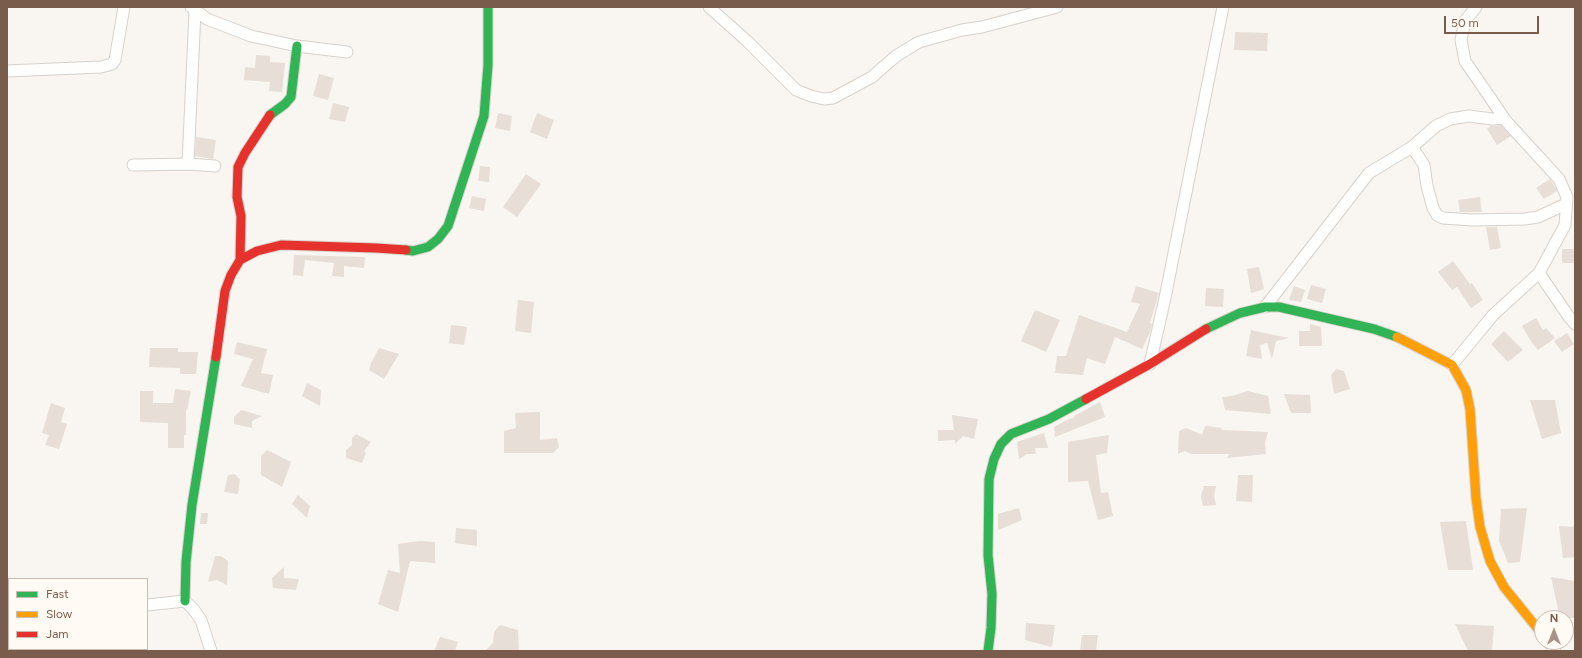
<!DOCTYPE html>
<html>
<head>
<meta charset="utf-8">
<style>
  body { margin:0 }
  #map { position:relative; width:1582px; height:658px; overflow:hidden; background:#f9f5f0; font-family:Figtree,sans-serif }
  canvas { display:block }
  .frame { position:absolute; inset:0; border:8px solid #7a5c4d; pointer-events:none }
  .legend { position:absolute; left:8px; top:578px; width:140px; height:72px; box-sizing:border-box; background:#fffaf3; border:1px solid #cabbb1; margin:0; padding:5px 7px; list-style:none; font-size:12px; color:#7a5c4d }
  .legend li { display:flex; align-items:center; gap:8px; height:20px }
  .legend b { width:20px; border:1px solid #cabbb1 }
  .north { position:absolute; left:1534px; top:610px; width:40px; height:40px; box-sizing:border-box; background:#fffaf3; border:1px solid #cabbb1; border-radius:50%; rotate:0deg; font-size:11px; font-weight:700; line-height:16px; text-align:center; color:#7a5c4d }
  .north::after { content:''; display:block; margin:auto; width:14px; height:18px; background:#a69286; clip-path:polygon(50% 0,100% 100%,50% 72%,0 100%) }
  .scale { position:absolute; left:1444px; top:16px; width:95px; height:18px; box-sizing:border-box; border:2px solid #7a5c4d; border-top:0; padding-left:5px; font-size:12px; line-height:14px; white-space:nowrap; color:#7a5c4d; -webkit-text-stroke:3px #fffaf3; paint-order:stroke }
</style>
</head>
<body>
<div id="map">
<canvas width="1582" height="658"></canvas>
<div class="frame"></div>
<ul class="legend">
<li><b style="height:5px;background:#30b455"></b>Fast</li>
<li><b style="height:5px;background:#ff9f0a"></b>Slow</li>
<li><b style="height:5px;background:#e5322d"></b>Jam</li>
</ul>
<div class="north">N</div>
<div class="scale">50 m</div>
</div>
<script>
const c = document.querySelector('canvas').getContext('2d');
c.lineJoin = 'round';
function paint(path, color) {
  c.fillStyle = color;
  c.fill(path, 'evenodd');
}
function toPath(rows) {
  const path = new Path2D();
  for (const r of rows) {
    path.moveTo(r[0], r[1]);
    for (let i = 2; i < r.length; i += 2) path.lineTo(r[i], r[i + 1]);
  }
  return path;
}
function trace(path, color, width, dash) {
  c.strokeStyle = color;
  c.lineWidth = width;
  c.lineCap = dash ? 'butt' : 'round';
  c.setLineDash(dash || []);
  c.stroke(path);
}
paint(toPath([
  [1235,32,1268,33,1267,51,1234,50],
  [256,55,270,56,270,62,285,63,282,92,269,91,270,82,244,80,245,67,255,68],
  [319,74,334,78,328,100,313,96],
  [333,103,349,107,345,122,329,119],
  [498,113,512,116,510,131,495,128],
  [537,113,554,120,547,139,530,132],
  [1501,125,1511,136,1497,145,1487,129,1491,126],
  [196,137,216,140,213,159,195,156],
  [480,166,490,167,489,182,478,181],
  [526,174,541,184,517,217,503,207],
  [1550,179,1557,191,1544,199,1536,188],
  [472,196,486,199,484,211,469,208],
  [1480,197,1482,212,1460,212,1458,200],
  [1486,227,1497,227,1501,248,1490,250],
  [1562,249,1575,249,1575,263,1562,263],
  [294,255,365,257,364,268,344,266,344,277,332,276,334,263,305,260,303,276,293,275],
  [1453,261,1470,284,1472,283,1483,300,1471,308,1457,287,1452,290,1438,272],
  [1259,267,1264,289,1251,293,1247,269],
  [1311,285,1326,289,1322,303,1307,299],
  [1136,286,1159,293,1150,323,1152,324,1150,332,1142,349,1115,337,1105,364,1087,358,1083,375,1055,373,1057,356,1066,356,1079,315,1127,332,1140,304,1131,302],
  [1294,286,1305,290,1301,302,1289,300],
  [1206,288,1224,289,1223,307,1205,306],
  [518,300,534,302,531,333,515,331],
  [1035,310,1060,320,1046,352,1021,341],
  [1536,318,1543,330,1546,328,1555,338,1538,350,1532,343,1522,326],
  [1310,324,1321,327,1322,346,1299,346,1299,331,1310,331],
  [451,325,467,327,464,345,449,343],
  [1251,330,1264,333,1289,338,1276,341,1272,359,1267,343,1260,345,1262,359,1246,356],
  [1504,331,1523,350,1508,362,1491,344],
  [1567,333,1574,344,1562,352,1554,341],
  [237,342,267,349,261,373,273,375,269,394,241,386,253,359,234,354],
  [150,348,178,348,178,352,198,352,196,374,180,374,180,368,149,367],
  [379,348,399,354,384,379,369,370,371,363],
  [1336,369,1344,371,1350,389,1334,394,1331,375],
  [307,383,321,390,320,406,302,396],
  [175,389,191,391,187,410,186,410,186,435,184,435,184,448,168,448,168,423,140,422,140,391,153,391,153,403,173,403],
  [1248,391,1268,396,1271,414,1225,410,1222,397,1232,396],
  [1284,394,1310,395,1311,413,1291,413],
  [1530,400,1555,400,1561,433,1542,439],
  [1100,402,1105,417,1055,437,1054,427,1069,419,1074,418,1074,416],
  [51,403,65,408,61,422,67,424,59,449,45,445,49,435,42,433],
  [241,410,262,416,252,421,252,428,234,424,234,417],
  [540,412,540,440,557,438,559,447,553,453,504,453,504,431,516,428,515,413],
  [952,415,978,419,974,439,963,436,955,444,955,440,938,441,938,430,954,430],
  [1205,426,1222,428,1221,430,1268,432,1265,443,1266,454,1227,458,1229,454,1191,454,1185,451,1178,454,1179,431,1186,428,1202,435],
  [1044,433,1048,448,1035,448,1036,454,1027,454,1019,459,1017,442],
  [356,434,371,442,364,451,366,453,362,463,346,458,346,450,352,445,352,438],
  [1109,435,1107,453,1096,455,1101,493,1108,492,1113,516,1098,520,1088,481,1068,482,1068,442],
  [267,450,291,462,282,487,261,475,261,456],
  [234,474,240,479,238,494,224,492,228,475],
  [1238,475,1253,475,1252,502,1236,501],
  [1204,486,1216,486,1214,496,1216,505,1203,506,1201,496],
  [298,495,310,506,307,518,292,504],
  [1019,508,1022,520,998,530,998,514],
  [1527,508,1520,562,1508,563,1499,541,1501,509],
  [201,513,208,513,207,524,200,524],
  [1466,521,1473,570,1448,570,1440,522],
  [1559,526,1575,527,1575,557,1563,558],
  [456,528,477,530,477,546,455,543],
  [420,541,435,542,435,563,410,561,398,612,378,604,388,570,400,573,398,544],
  [215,556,221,556,228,561,227,585,217,580,208,582],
  [284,567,284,578,299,579,296,590,273,588,272,578],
  [1551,577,1575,581,1575,618,1560,618],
  [1026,623,1055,625,1052,647,1025,640],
  [1455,624,1494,626,1492,651,1468,651],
  [500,625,518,630,519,651,485,651,493,643,494,632],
  [1082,635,1098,635,1096,651,1080,651],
  [440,637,458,642,455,651,434,651]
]), '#e6ded7');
const street = toPath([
  [191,7,207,19,251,36,297,46,347,52],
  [709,7,747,41,796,90,811,96,824,99,833,98,872,77,896,56,919,42,962,30,982,27,1057,7],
  [195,11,188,164,215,166],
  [7,71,101,67,112,64,115,60,124,7],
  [1412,147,1436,126,1450,119,1469,116,1492,119,1504,118],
  [133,165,188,164],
  [1539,273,1569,317,1575,324],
  [1265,307,1369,173,1412,147,1424,165,1427,186,1433,208,1437,215,1443,218,1473,220,1525,219,1538,217,1566,204],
  [1150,364,1165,298,1223,7],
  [1452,365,1493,315,1539,273,1565,225,1567,197,1559,179,1506,121,1465,61,1461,40,1465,21,1476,7],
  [147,605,185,601,194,610,201,620,211,651],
  [7,641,9,640],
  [1549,642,1555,651]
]);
const fast = toPath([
  [270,115,285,104,291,97,297,46],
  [406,250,413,251,428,247,438,239,448,226,484,116,488,65,488,7],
  [1206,329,1240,313,1265,307,1279,307,1374,329,1397,337],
  [185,601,186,562,192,505,216,357],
  [988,651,991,628,992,594,988,555,989,479,994,459,1001,444,1011,434,1049,419,1086,399]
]);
const slow = toPath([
  [1397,337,1452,365,1466,390,1470,409,1476,498,1480,527,1490,561,1504,587,1542,634]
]);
const jam = toPath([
  [240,260,257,251,281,245,376,248,406,250],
  [216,357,225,291,231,275,240,260,241,216,237,197,238,167,245,153,270,115],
  [1086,399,1150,364,1206,329]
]);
trace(street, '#d7d1cb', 13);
trace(fast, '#d9d2cb', 11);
trace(slow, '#d9d2cb', 11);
trace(jam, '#d9d2cb', 11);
trace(street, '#fefefd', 11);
trace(fast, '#30b455', 9);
trace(slow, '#ff9f0a', 9);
trace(jam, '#e5322d', 9);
</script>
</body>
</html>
